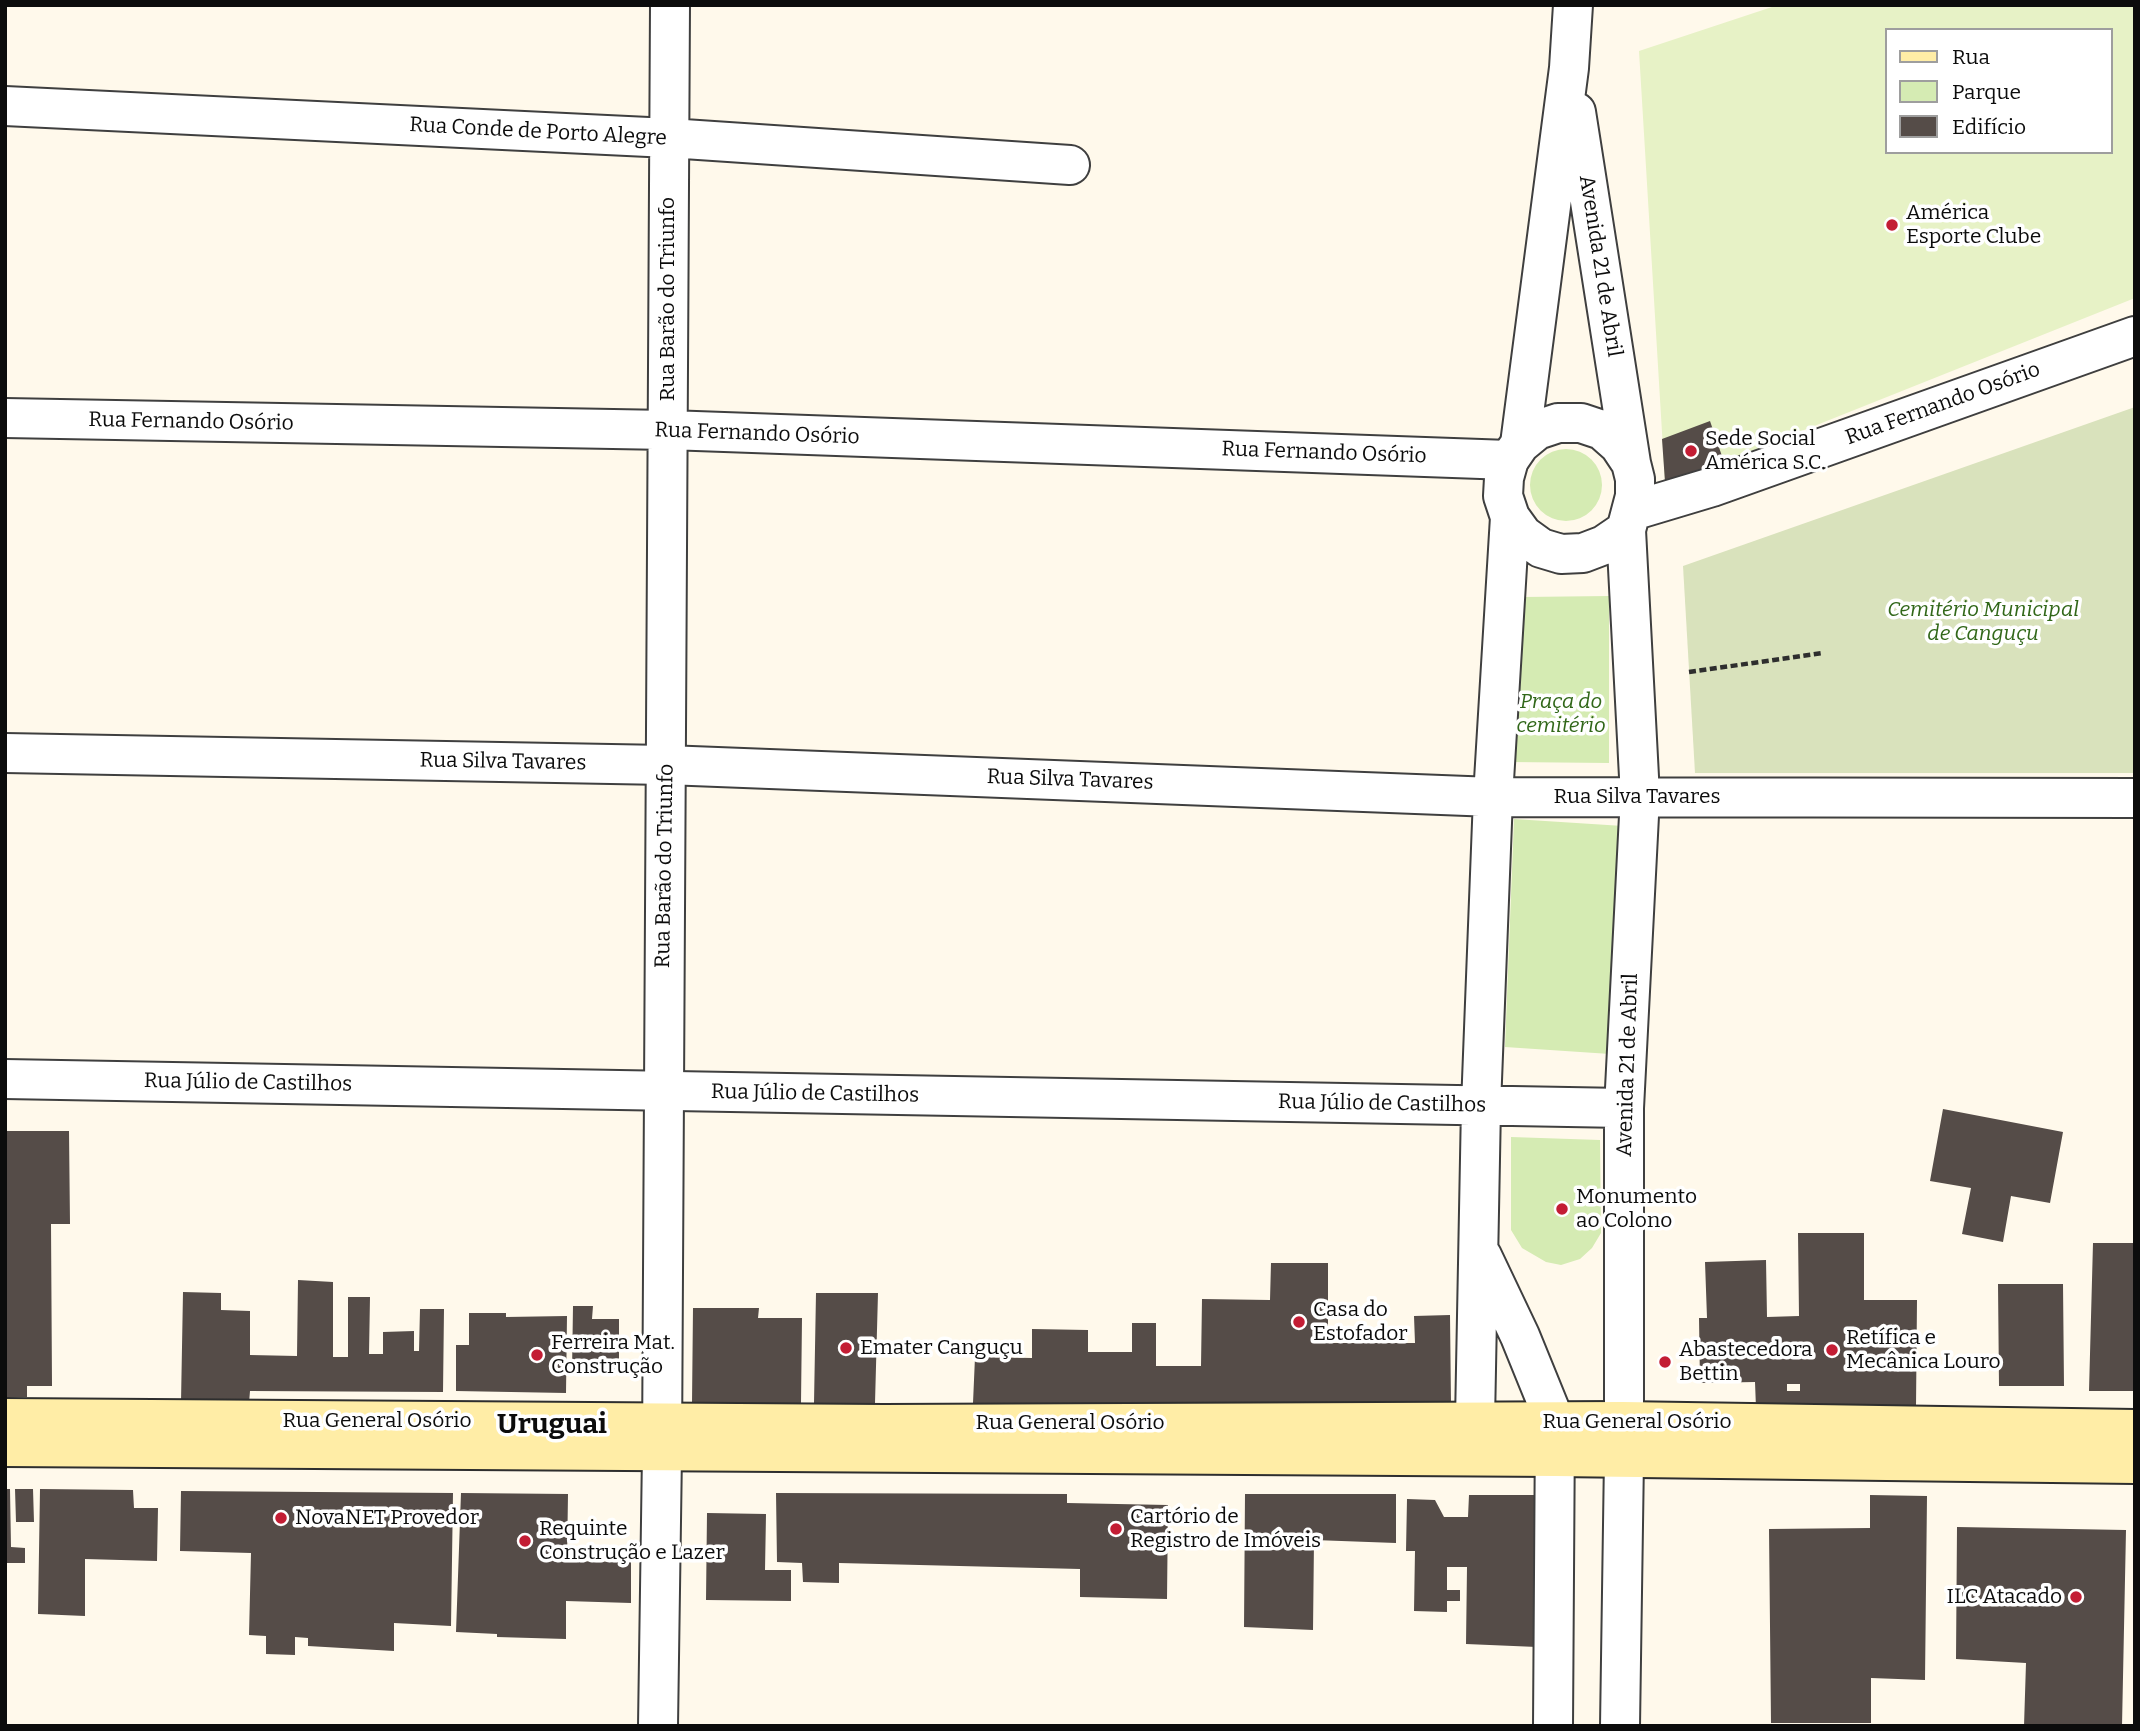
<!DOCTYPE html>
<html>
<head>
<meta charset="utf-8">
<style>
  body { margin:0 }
  #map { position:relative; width:2140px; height:1731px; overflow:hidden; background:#fff9eb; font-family:Bitter,serif }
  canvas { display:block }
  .frame { position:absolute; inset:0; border:7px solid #0c0c0c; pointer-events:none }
  .legend { position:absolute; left:1885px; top:28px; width:228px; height:126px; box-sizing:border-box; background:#fff; border:2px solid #9e9e9e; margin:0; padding:9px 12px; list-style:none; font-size:21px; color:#0c0c0c }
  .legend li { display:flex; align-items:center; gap:14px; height:35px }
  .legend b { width:35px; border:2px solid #9e9e9e }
</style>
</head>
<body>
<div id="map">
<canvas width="2140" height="1731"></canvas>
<div class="frame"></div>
<ul class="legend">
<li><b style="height:9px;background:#ffeda6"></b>Rua</li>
<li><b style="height:19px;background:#d5ebb3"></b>Parque</li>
<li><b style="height:19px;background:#554c48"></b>Edifício</li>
</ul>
</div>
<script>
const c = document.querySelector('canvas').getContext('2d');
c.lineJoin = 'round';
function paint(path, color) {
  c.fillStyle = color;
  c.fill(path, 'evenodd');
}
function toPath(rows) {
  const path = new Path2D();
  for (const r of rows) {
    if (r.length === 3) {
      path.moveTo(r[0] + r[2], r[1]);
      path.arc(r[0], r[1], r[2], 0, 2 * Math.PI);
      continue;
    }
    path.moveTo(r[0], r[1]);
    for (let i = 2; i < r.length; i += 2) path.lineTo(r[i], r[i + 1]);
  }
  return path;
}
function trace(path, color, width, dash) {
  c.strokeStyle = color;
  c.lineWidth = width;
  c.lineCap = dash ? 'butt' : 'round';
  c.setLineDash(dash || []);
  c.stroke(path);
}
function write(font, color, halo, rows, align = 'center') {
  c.font = font + ' Bitter,serif';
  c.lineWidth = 7;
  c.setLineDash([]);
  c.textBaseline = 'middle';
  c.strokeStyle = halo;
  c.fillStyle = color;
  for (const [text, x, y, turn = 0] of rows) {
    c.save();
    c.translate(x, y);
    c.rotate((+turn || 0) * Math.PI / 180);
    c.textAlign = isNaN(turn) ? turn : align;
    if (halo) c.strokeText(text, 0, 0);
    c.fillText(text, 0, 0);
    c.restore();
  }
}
paint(toPath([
  [1566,485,36],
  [1609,596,1609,763,1509,762,1523,597],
  [1514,819,1623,826,1610,1054,1505,1047],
  [1511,1137,1600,1140,1601,1233,1592,1248,1580,1259,1561,1265,1546,1262,1522,1248,1511,1230]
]), '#d5ebb3');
paint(toPath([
  [2135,407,2135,773,1695,773,1683,566]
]), '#d9e2bc');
paint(toPath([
  [1778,5,2135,5,2135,298,1724,462,1665,482,1639,51],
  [1886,30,2110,30,2110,152,1886,152]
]), '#e7f2c6');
paint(toPath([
  [1710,421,1724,462,1665,482,1662,439],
  [1943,1109,2063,1132,2050,1203,2011,1196,2003,1242,1962,1234,1971,1188,1930,1181],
  [5,1131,69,1131,70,1224,51,1224,52,1386,27,1386,27,1397,7,1397,5,1386],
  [1798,1233,1864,1233,1864,1300,1917,1300,1916,1407,1756,1408,1755,1382,1700,1383,1699,1318,1707,1318,1705,1262,1766,1260,1767,1317,1799,1316],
  [1787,1384,1800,1384,1800,1391,1787,1391],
  [2093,1243,2135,1243,2135,1391,2089,1391],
  [1271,1263,1328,1263,1328,1343,1415,1343,1414,1316,1450,1315,1451,1404,973,1403,975,1357,1032,1358,1032,1329,1088,1330,1088,1352,1132,1352,1132,1323,1156,1323,1156,1366,1201,1366,1202,1299,1270,1300],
  [298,1280,333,1282,333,1357,348,1357,348,1297,370,1297,369,1354,383,1354,383,1332,414,1331,414,1351,419,1351,420,1309,444,1309,443,1392,250,1391,249,1403,181,1402,183,1292,221,1293,221,1310,250,1311,250,1355,297,1356],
  [1998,1284,2063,1284,2064,1386,1999,1386],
  [816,1293,878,1293,875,1403,814,1403],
  [573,1306,593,1306,592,1319,619,1319,619,1373,572,1372],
  [693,1308,759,1308,758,1318,802,1318,801,1403,692,1403],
  [469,1313,506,1313,506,1317,567,1316,566,1393,456,1391,456,1345,469,1345],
  [5,1489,10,1489,11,1547,25,1548,25,1563,5,1563],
  [15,1489,33,1489,34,1522,16,1522],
  [40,1489,133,1490,134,1508,158,1508,157,1561,85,1559,85,1616,38,1614],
  [181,1491,453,1493,451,1626,394,1623,394,1651,308,1646,308,1638,295,1637,295,1655,266,1654,266,1636,249,1635,251,1553,180,1551],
  [461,1493,568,1494,567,1561,631,1562,631,1603,566,1601,566,1639,497,1637,497,1634,456,1632],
  [776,1493,1067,1494,1067,1503,1168,1505,1167,1599,1080,1597,1080,1569,839,1563,839,1583,803,1582,802,1563,777,1562],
  [1245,1494,1396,1494,1396,1543,1314,1540,1313,1630,1244,1627],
  [1469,1495,1537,1495,1537,1647,1466,1644,1467,1567,1447,1567,1447,1590,1460,1590,1460,1601,1447,1601,1447,1612,1414,1611,1415,1551,1406,1551,1407,1499,1435,1500,1444,1517,1468,1517],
  [1870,1495,1927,1496,1925,1680,1871,1678,1871,1723,1771,1723,1769,1529,1870,1528],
  [707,1513,766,1514,765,1570,791,1570,791,1601,706,1600],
  [1957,1527,2126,1530,2122,1726,2024,1726,2026,1663,1956,1659]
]), '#554c48');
const minor = toPath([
  [5,106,669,138,1070,165],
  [5,418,668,430,1509,460],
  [658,1726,662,1453,670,5]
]);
const tertiary = toPath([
  [1576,112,1631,463],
  [1558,423,1581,423,1602,430,1619,445,1631,463,1635,479,1635,496,1626,530,1604,545,1583,553,1561,554,1541,548,1523,535,1510,517,1503,496,1504,478,1509,460,1520,444,1537,430,1558,423],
  [1520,444,1569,68,1573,5],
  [1632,511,1712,487,2135,336],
  [5,753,666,765,1493,797,2135,798],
  [5,1079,1624,1108],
  [1482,1256,1520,1336,1555,1422,1553,1726],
  [1475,1421,1481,1106,1493,797,1510,517],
  [1620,1726,1624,1458,1624,1108,1640,796,1626,530]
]);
const secondary = toPath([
  [5,1418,884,1424,1623,1421,2135,1429],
  [5,1447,1555,1457,2135,1464]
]);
trace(minor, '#3f3f3f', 42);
trace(tertiary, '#3f3f3f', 42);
trace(secondary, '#2e2e2e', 42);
trace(toPath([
  [1689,672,1823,653]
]), '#2e2e2e', 4.5, [7, 3.5]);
trace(minor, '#fff', 38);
trace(tertiary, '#fff', 38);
trace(secondary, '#ffeda6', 38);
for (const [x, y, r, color] of [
  [1892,225,7,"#c31d34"],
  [1691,451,7,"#c31d34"],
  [1562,1209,7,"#c31d34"],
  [1299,1322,7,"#c31d34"],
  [846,1348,7,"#c31d34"],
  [1832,1350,7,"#c31d34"],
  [537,1355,7,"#c31d34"],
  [1665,1362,7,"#c31d34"],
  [281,1518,7,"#c31d34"],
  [1116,1529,7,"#c31d34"],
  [525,1541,7,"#c31d34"],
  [2076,1597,7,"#c31d34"]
]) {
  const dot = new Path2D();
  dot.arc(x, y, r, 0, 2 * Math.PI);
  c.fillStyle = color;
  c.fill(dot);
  trace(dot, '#fff', 2.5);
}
write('21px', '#0c0c0c', '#fff', [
  ["Rua Conde de Porto Alegre",538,132,3],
  ["Avenida 21 de Abril",1600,266,81],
  ["Rua Barão do Triunfo",668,299,-90],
  ["Rua Fernando Osório",1943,404,-20],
  ["Rua Fernando Osório",191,422,1],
  ["Rua Fernando Osório",757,434,2],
  ["Rua Fernando Osório",1324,453,2],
  ["Rua Silva Tavares",503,762,1],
  ["Rua Silva Tavares",1070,780,2],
  ["Rua Silva Tavares",1637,797],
  ["Rua Barão do Triunfo",665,866,-89],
  ["Avenida 21 de Abril",1628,1065,-88],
  ["Rua Júlio de Castilhos",248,1083,1],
  ["Rua Júlio de Castilhos",815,1094,1],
  ["Rua Júlio de Castilhos",1382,1104,1],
  ["Rua General Osório",377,1421],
  ["Rua General Osório",1637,1422],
  ["Rua General Osório",1070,1423]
]);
write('21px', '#0c0c0c', '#fff', [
  ["América",1906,213],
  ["Esporte Clube",1906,237],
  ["Sede Social",1705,439],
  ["América S.C.",1705,463],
  ["Monumento",1576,1197],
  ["ao Colono",1576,1221],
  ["Casa do",1313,1310],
  ["Estofador",1313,1334],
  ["Retífica e",1846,1338],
  ["Mecânica Louro",1846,1362],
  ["Ferreira Mat.",551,1343],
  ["Construção",551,1367],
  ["Emater Canguçu",860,1348],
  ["Abastecedora",1679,1350],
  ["Bettin",1679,1374],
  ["Cartório de",1130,1517],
  ["Registro de Imóveis",1130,1541],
  ["NovaNET Provedor",295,1518],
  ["Requinte",539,1529],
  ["Construção e Lazer",539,1553],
  ["ILC Atacado",2062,1597,"right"]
], 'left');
write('italic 21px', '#316719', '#fff', [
  ["Cemitério Municipal",1983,610],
  ["de Canguçu",1983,634],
  ["Praça do",1561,702],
  ["cemitério",1561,726]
]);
write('bold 28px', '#0c0c0c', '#fff', [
  ["Uruguai",552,1425]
]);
</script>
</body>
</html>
